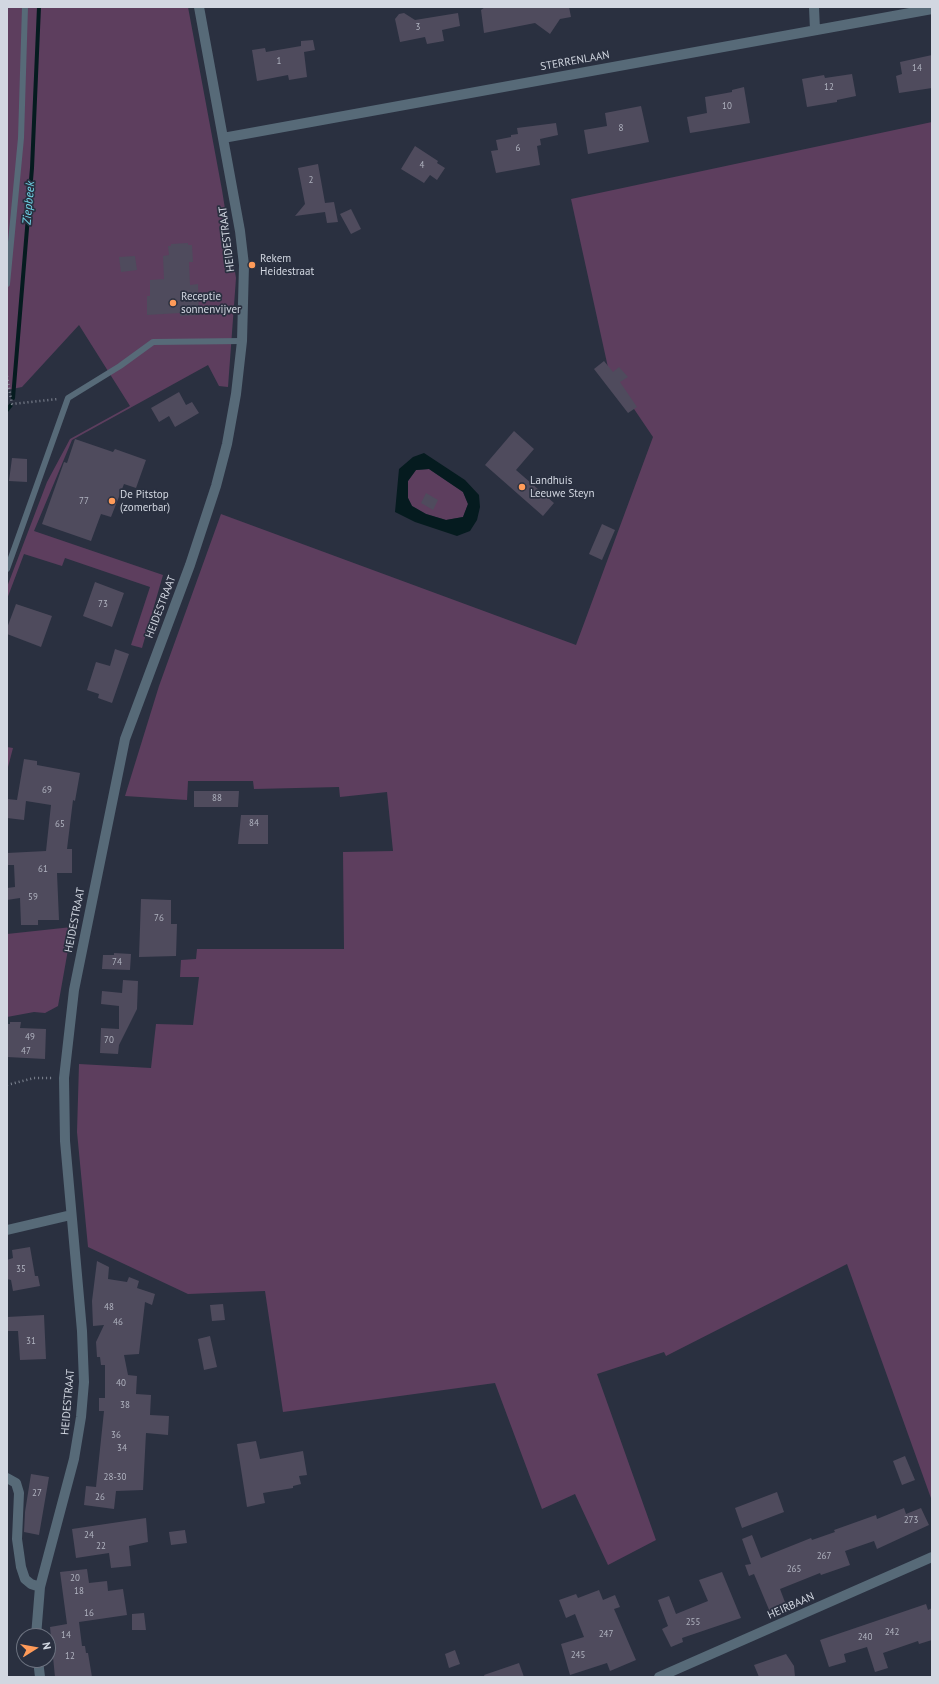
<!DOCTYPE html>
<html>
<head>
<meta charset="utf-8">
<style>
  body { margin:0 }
  #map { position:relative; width:939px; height:1684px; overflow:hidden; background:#2a3040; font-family:"PT Sans",sans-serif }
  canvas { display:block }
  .frame { position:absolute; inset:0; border:8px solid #d2d7e1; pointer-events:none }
  .north { position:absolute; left:16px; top:1628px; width:40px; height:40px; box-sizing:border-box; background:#2a3040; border:1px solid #6d7380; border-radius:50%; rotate:79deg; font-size:11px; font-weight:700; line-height:16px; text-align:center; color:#d2d7e1 }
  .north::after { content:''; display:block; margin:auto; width:14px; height:18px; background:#ff9b59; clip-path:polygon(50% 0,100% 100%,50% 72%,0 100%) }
</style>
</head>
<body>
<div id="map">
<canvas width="939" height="1684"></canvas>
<div class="frame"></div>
<div class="north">N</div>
</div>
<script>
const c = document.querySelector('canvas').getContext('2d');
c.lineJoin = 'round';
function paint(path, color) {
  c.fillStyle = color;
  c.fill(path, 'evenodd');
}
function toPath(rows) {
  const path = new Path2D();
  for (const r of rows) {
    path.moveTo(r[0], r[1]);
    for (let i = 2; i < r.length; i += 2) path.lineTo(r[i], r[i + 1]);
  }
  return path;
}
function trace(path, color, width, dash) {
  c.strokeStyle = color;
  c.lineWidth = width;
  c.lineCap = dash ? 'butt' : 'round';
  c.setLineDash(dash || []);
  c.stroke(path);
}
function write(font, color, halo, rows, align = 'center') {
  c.font = font + ' "PT Sans",sans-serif';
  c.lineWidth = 3.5;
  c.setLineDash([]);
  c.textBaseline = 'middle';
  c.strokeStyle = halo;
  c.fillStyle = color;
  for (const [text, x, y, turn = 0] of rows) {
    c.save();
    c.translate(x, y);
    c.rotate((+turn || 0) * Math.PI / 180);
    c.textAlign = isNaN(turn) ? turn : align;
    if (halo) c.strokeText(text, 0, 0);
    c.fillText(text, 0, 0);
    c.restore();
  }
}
paint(toPath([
  [7,7,188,7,222,190,236,278,228,387,219,386,208,365,72,440,34,531,163,575,142,648,131,645,150,587,65,558,62,566,24,554,7,599,7,587,47,482,70,439,130,406,79,325,22,387,7,390],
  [932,122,932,1501,847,1264,666,1356,664,1352,597,1374,656,1540,608,1565,575,1494,542,1509,495,1383,283,1412,265,1291,188,1294,88,1247,77,1132,79,1064,151,1068,156,1024,193,1025,199,977,180,977,181,960,196,959,197,949,344,949,343,852,393,851,387,792,340,797,339,787,254,789,253,781,188,781,187,800,125,796,159,686,221,514,576,645,653,437,609,372,571,199],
  [429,469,463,492,468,504,463,517,446,520,426,514,412,506,408,498,408,481,416,470],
  [7,747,13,748,8,767,7,767],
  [72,927,58,1006,45,1013,34,1012,7,1017,7,934]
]), '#5d3e5e');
paint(toPath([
  [424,453,465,480,479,495,480,507,477,520,470,531,457,536,415,522,395,512,399,469,413,457],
  [429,469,463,492,468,504,463,517,446,520,426,514,412,506,408,498,408,481,416,470]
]), '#051b1f');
trace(toPath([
  [13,398,32,168,39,7],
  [7,410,11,405]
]), '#051b1f', 4);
paint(toPath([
  [485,7,569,7,571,17,560,19,550,34,535,23,484,33,481,10],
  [404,13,415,20,458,13,460,26,442,30,444,41,427,44,425,37,400,42,395,19,399,14],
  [313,40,315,50,304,52,307,77,289,80,288,75,257,81,252,50,265,48,266,52,301,46,301,41],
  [932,55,932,88,899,93,896,76,902,74,900,62],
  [852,74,856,96,837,100,837,102,807,107,802,79,824,75,825,78],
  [744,87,750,123,690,133,687,117,707,113,705,97,732,92,732,90],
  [641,106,649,142,588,154,584,130,607,126,605,113],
  [556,123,558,135,540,139,541,145,537,146,540,165,496,173,491,151,498,150,496,140,511,137,511,135,518,134,517,128],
  [415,146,438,161,437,163,445,168,437,180,430,175,424,183,401,169],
  [318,164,325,203,334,202,338,222,327,223,325,212,295,216,305,204,298,168],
  [351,209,361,229,351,234,340,214],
  [188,243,188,245,192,245,193,262,189,262,190,285,198,284,199,315,180,316,180,313,147,315,147,296,150,296,150,280,164,279,163,256,169,255,168,246,171,246,171,244],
  [135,256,137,270,121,272,119,257],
  [604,361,613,372,619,367,628,377,620,382,637,407,628,413,594,369],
  [179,392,186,405,192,402,199,413,175,427,169,416,159,422,151,408],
  [514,431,534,449,516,470,554,503,543,516,485,465],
  [75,439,113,452,115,449,146,460,136,488,124,484,111,517,101,514,91,541,42,524,64,462,67,463],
  [12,458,27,459,27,482,9,481],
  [426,493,438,500,433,510,421,503],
  [602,524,615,530,602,560,589,554],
  [95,582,124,593,112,627,83,616],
  [16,604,52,616,41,647,7,634,7,628],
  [115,649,129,654,112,703,98,698,99,694,87,690,96,662,110,666],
  [24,759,37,761,37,765,80,773,75,801,73,800,67,849,72,849,72,873,57,873,59,920,38,920,38,925,21,925,20,898,7,900,7,888,15,887,14,865,7,865,7,853,46,851,51,805,26,801,24,820,7,818,7,799,17,800],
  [194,791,239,791,238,807,194,807],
  [241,815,268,815,268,844,238,844],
  [141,899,171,900,171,924,177,924,176,956,139,957],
  [114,953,131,954,130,970,102,969,103,955,114,955],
  [123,980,138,981,137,1009,119,1045,118,1054,100,1053,101,1028,119,1029,119,1006,101,1004,102,991,122,993],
  [10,1022,21,1022,20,1028,46,1029,45,1059,7,1057,7,1024,10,1024],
  [30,1247,35,1276,38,1276,40,1286,13,1291,11,1280,7,1279,7,1260,13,1258,12,1250],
  [97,1261,109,1267,108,1279,127,1282,129,1277,139,1281,137,1288,155,1294,152,1305,145,1302,139,1354,124,1355,128,1375,137,1376,136,1394,151,1395,150,1415,169,1416,168,1435,146,1433,143,1490,116,1491,114,1509,84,1505,86,1486,96,1487,104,1411,99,1411,99,1398,105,1398,105,1365,101,1365,100,1357,97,1357,96,1342,104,1325,93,1326,92,1301],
  [223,1304,225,1320,212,1321,210,1305],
  [44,1315,46,1359,20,1360,18,1331,8,1331,7,1317],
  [210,1336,217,1367,204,1370,198,1339],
  [256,1441,260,1459,303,1451,307,1475,299,1476,301,1484,293,1486,293,1488,263,1493,265,1503,247,1507,237,1444],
  [905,1456,915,1480,902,1485,893,1461],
  [31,1474,49,1477,39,1535,24,1532,25,1512],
  [777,1492,784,1512,742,1528,735,1508],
  [904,1508,906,1514,921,1508,929,1525,877,1549,874,1541,845,1551,850,1565,821,1575,820,1573,780,1589,786,1605,770,1612,754,1574,749,1576,745,1565,751,1564,742,1539,752,1535,761,1558,811,1538,812,1540,835,1532,834,1530,876,1515,877,1519],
  [146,1518,148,1542,129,1546,131,1566,111,1568,109,1553,76,1558,72,1529],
  [185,1530,187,1543,171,1545,169,1532],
  [87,1569,89,1583,107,1581,108,1591,123,1589,127,1615,79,1622,82,1646,85,1646,86,1653,88,1653,92,1677,55,1677,50,1627,67,1624,60,1572],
  [722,1572,741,1618,682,1638,683,1642,671,1647,662,1629,668,1626,658,1600,669,1596,676,1614,708,1601,699,1580],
  [599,1590,603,1600,615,1595,620,1607,614,1609,636,1660,610,1671,607,1663,570,1675,561,1644,584,1637,575,1614,566,1618,559,1600,576,1594,578,1598],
  [926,1604,928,1610,932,1608,932,1640,919,1644,918,1641,883,1653,888,1668,875,1672,867,1647,844,1654,846,1662,829,1667,820,1640],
  [144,1613,146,1630,132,1630,132,1614],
  [455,1650,460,1664,449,1668,445,1654],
  [786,1654,794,1666,795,1677,759,1677,754,1665],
  [519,1663,524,1677,485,1677,484,1675]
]), '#4f4b5d');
trace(toPath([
  [7,376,12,404,58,399],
  [7,1085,34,1078,54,1078]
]), '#808693', 2.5, [1, 3]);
trace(toPath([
  [7,284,21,138,25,7],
  [7,569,68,398,120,366,153,342,242,341]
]), '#576a78', 6);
trace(toPath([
  [814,7,815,30],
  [223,138,932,9],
  [7,1230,71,1215],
  [7,1478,16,1483,19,1493,17,1539,21,1567,25,1579,31,1584,40,1587],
  [36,1636,40,1587,74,1459,81,1417,84,1382,82,1331,65,1141,64,1078,74,990,125,739,190,565,216,486,227,444,236,394,242,341,244,265,240,231,199,7],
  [38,1660,40,1677],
  [659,1677,932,1557]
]), '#576a78', 10);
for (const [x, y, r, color] of [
  [252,265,4,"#ff9b59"],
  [173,303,4,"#ff9b59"],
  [522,487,4,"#ff9b59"],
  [112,501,4,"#ff9b59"]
]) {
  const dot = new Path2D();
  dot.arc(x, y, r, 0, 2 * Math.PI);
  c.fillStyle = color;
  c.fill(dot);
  trace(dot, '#2a3040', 1.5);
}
write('9px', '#b1b4c0', null, [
  ["3",418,27],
  ["1",279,61],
  ["14",917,68],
  ["12",829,87],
  ["10",727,106],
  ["8",621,128],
  ["6",518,148],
  ["4",422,165],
  ["2",311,180],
  ["77",84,501],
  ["73",103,604],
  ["69",47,790],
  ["88",217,798],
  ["84",254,823],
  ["65",60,824],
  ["61",43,869],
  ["59",33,897],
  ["76",159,918],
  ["74",117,962],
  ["49",30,1037],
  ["70",109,1040],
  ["47",26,1051],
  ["35",21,1269],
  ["48",109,1307],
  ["46",118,1322],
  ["31",31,1341],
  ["40",121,1383],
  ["38",125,1405],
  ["36",116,1435],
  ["34",122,1448],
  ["28-30",115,1477],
  ["27",37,1493],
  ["26",100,1497],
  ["273",911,1520],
  ["24",89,1535],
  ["22",101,1546],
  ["267",824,1556],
  ["265",794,1569],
  ["20",75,1578],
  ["18",79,1591],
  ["16",89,1613],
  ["255",693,1622],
  ["242",892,1632],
  ["247",606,1634],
  ["14",66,1635],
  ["240",865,1637],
  ["245",578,1655],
  ["12",70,1656]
]);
write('11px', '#d2d7e1', '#2a3040', [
  ["STERRENLAAN",575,61,-10],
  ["HEIDESTRAAT",227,239,-97],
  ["HEIDESTRAAT",161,607,-69],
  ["HEIDESTRAAT",75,920,-79],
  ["HEIDESTRAAT",68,1402,-85],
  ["HEIRBAAN",791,1606,-24]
]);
write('11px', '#d2d7e1', '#2a3040', [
  ["Rekem",260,259],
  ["Heidestraat",260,272],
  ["Receptie",181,297],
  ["sonnenvijver",181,310],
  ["Landhuis",530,481],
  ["Leeuwe Steyn",530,494],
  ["De Pitstop",120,495],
  ["(zomerbar)",120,508]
], 'left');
write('italic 12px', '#72dbee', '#2a3040', [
  ["Ziepbeek",29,203,-85]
]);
</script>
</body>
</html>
